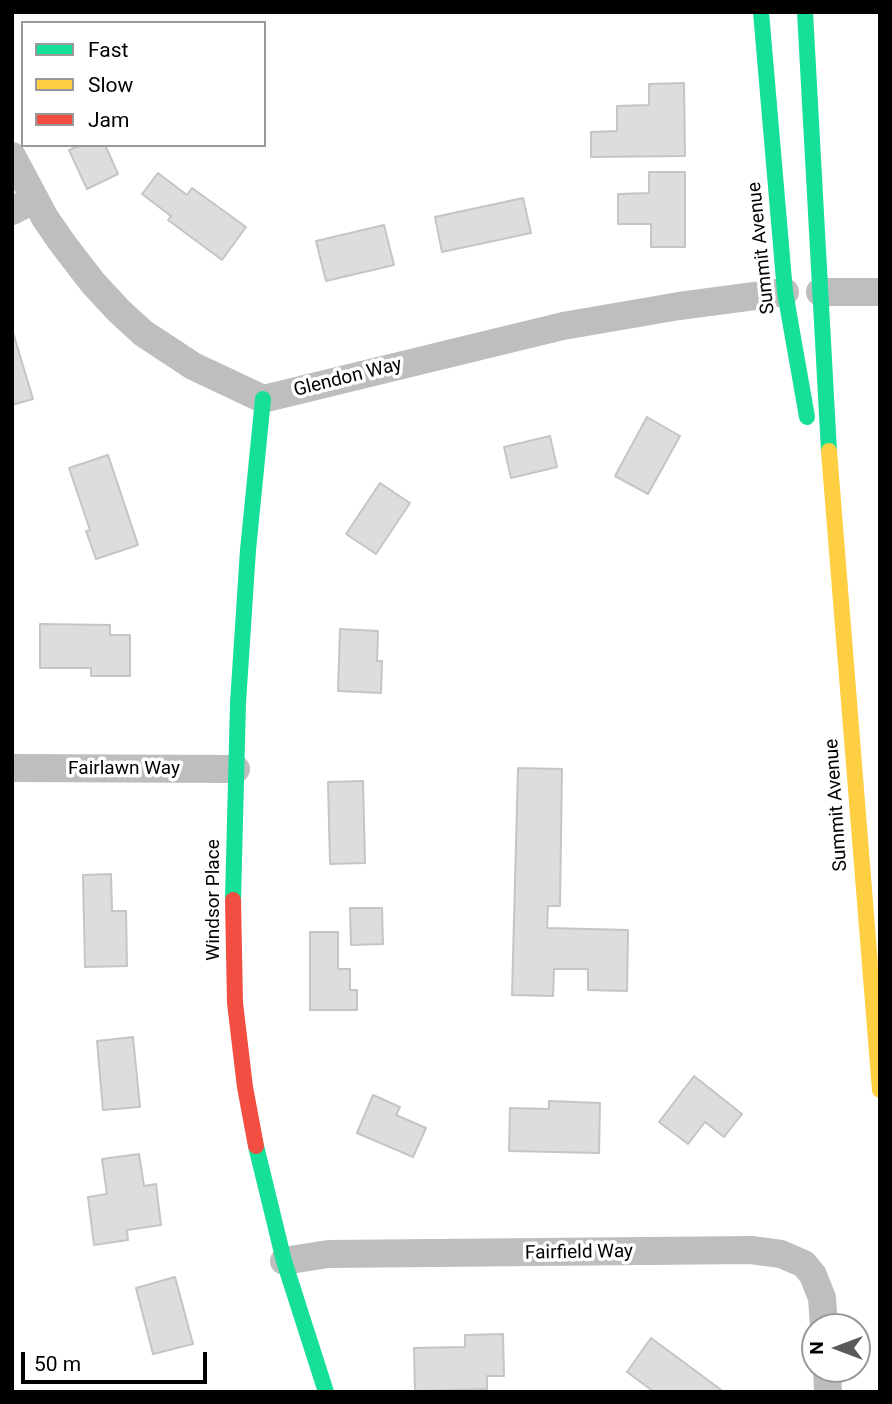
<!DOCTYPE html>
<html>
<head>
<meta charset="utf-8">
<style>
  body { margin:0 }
  #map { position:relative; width:892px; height:1404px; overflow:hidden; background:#fff; font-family:Roboto,sans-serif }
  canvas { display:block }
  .frame { position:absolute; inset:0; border:14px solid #000; pointer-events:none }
  .legend { position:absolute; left:21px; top:21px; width:245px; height:126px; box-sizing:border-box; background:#fff; border:2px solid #999; margin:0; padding:9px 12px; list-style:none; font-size:21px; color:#000 }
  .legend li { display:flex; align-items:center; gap:14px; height:35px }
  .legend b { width:35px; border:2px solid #999 }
  .north { position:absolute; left:801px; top:1313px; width:70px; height:70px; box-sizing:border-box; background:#fff; border:2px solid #999; border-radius:50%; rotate:270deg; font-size:19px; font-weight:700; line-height:28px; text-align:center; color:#000 }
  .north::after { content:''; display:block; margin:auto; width:24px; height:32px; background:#595959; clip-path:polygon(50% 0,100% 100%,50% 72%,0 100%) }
  .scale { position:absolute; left:21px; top:1352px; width:186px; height:32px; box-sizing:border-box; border:4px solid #000; border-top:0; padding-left:9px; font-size:21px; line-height:24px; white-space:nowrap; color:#000; -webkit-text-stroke:5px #fff; paint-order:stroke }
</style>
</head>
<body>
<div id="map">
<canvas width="892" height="1404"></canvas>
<div class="frame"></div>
<ul class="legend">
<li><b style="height:9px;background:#16e098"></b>Fast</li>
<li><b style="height:9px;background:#ffcf43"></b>Slow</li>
<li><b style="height:9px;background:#f24e42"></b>Jam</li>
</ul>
<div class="north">N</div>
<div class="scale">50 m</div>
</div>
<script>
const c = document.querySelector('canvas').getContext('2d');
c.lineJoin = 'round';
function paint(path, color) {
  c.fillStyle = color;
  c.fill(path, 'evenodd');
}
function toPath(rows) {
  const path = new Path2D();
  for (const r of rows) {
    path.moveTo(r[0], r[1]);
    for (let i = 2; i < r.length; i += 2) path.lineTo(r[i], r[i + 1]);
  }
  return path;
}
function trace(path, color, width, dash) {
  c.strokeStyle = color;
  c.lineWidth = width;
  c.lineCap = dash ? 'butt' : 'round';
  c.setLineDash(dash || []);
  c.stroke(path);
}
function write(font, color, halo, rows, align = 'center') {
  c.font = font + ' Roboto,sans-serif';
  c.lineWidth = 7;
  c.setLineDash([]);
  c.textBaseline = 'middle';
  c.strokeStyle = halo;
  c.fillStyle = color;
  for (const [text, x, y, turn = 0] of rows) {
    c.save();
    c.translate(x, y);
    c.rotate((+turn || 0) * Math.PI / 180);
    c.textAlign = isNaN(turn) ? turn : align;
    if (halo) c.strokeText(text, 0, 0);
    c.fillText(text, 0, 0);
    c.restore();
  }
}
const building = toPath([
  [684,83,685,156,591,157,591,132,617,131,617,106,649,105,649,84,684,83],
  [81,145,110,145,106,147,118,174,87,189,69,150,81,145],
  [649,172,685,172,685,247,651,247,651,224,618,224,618,194,649,193,649,172],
  [158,173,187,195,192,188,246,227,222,260,168,220,171,216,142,194,158,173],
  [523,198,531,233,442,252,435,217,523,198],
  [384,225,394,265,326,281,316,241,384,225],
  [12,329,33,399,12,405,12,329],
  [647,417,680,436,648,494,615,476,647,417],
  [550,436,557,467,511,478,504,447,550,436],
  [108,455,138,545,96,559,86,531,90,530,69,468,108,455],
  [380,483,410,503,376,554,346,534,380,483],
  [40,624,110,625,110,635,130,635,130,676,91,676,91,668,40,668,40,624],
  [340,629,378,631,377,661,382,661,381,693,338,691,340,629],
  [518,768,562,769,560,906,548,906,547,928,628,930,627,991,588,990,588,969,554,969,553,996,512,995,518,768],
  [363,781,365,863,330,864,328,782,363,781],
  [111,874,112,911,126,911,127,966,85,967,83,875,111,874],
  [350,908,382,908,383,944,351,945,350,908],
  [310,932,338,932,338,969,350,969,350,990,357,990,357,1010,310,1010,310,932],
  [133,1037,140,1107,103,1110,97,1041,133,1037],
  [694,1076,742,1114,724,1137,705,1122,688,1144,659,1122,694,1076],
  [373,1095,400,1107,396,1115,426,1128,413,1157,357,1133,373,1095],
  [549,1101,600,1103,599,1153,509,1151,510,1108,549,1109,549,1101],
  [139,1154,144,1186,156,1184,161,1225,127,1230,128,1240,94,1245,88,1197,107,1194,102,1159,139,1154],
  [175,1277,193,1344,153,1354,136,1288,175,1277],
  [503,1334,504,1376,487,1376,487,1389,415,1391,414,1348,465,1347,465,1335,503,1334],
  [651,1338,724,1392,654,1392,627,1372,651,1338]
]);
paint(building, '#ddd');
trace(building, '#c5c5c5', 2);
trace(toPath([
  [12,156,45,218,63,244,93,283,119,311,143,333,193,366,263,399,563,326,679,306,785,292],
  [12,211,35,199],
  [820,292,880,292],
  [12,768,236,769],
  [284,1261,328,1254,751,1250,781,1254,804,1264,813,1275,822,1298,824,1327],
  [827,1369,828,1392]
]), '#bebebe', 28);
trace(toPath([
  [761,12,785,292,807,417],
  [805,12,829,451],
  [233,900,238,703,248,550,263,399],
  [256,1146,284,1261,326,1392]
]), '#16e098', 16);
trace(toPath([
  [829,451,880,1090]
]), '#ffcf43', 16);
trace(toPath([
  [233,900,235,1003,245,1087,256,1146]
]), '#f24e42', 16);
write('19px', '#000', '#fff', [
  ["Summit Avenue",762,248,-96],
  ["Glendon Way",348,378,-14],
  ["Fairlawn Way",124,769],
  ["Summit Avenue",837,805,-94],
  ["Windsor Place",214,900,-90],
  ["Fairfield Way",579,1253,-1]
]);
</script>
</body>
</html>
